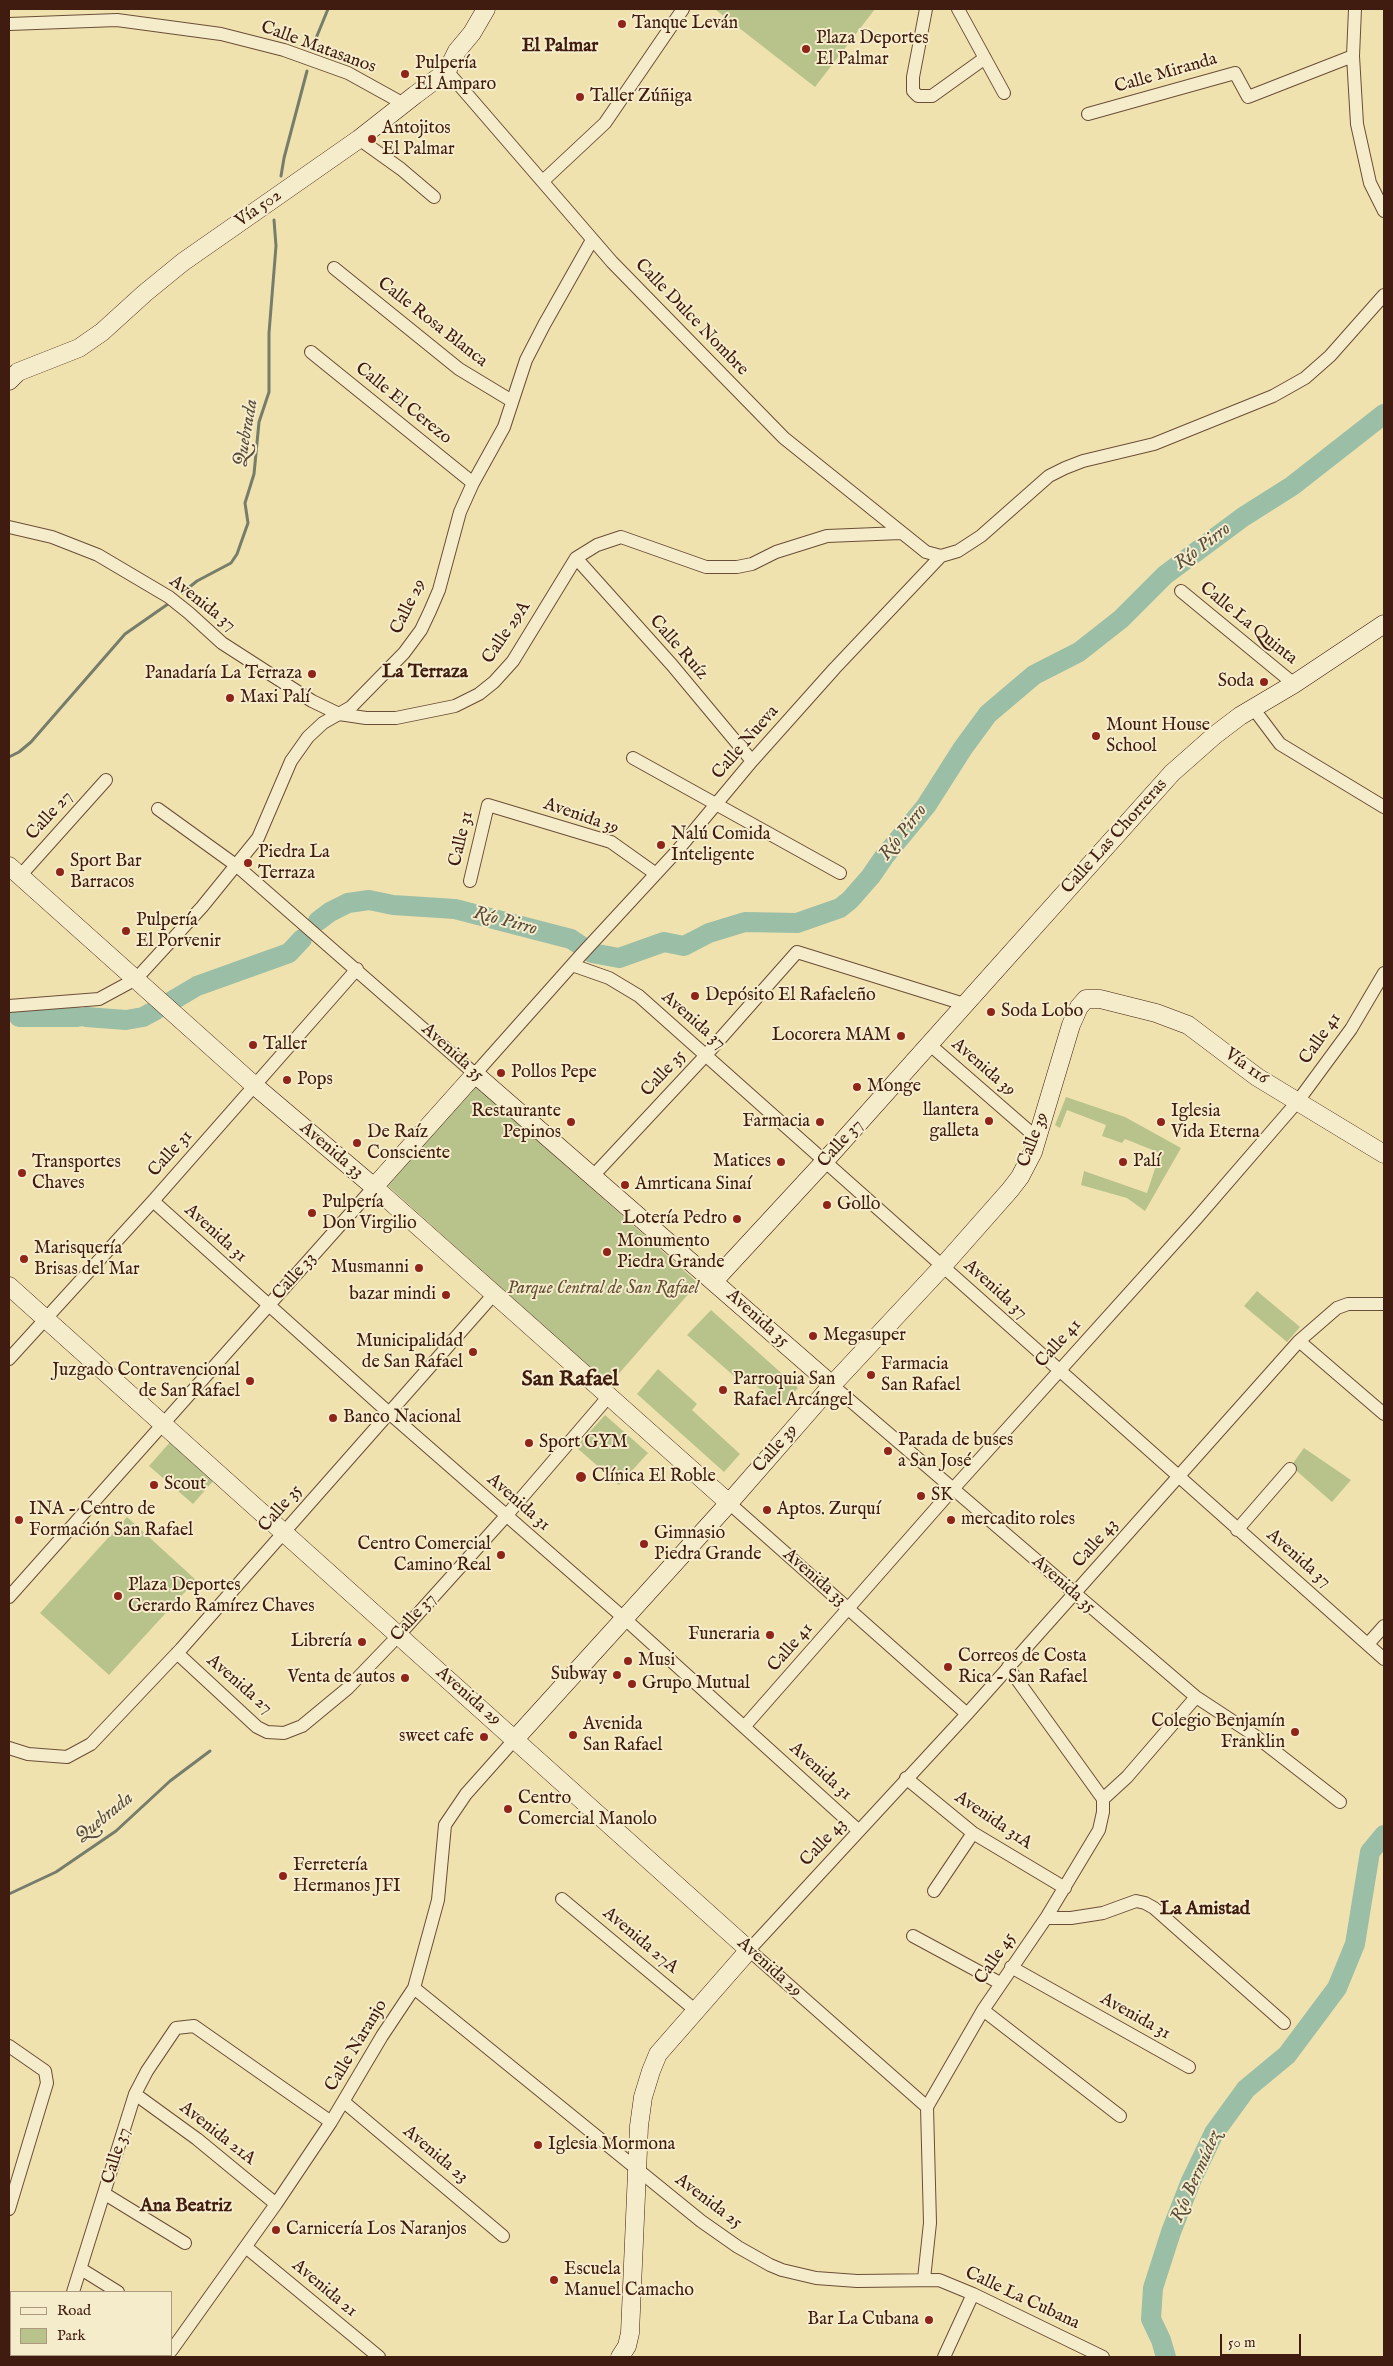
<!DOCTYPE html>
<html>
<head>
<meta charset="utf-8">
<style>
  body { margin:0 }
  #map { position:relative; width:1393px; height:2366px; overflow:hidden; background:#f0e2af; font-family:"IM FELL English",serif }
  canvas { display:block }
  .frame { position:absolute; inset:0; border:10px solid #3f1c0f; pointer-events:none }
  .legend { position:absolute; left:10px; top:2291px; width:162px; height:65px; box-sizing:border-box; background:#f5eccb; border:1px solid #ac9980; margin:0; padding:6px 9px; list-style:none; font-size:15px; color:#3f1c0f }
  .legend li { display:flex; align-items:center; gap:10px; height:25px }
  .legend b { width:25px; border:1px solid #ac9980 }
  .scale { position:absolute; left:1220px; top:2334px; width:81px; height:22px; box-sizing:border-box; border:2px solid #3f1c0f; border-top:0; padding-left:6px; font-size:15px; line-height:18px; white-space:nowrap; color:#3f1c0f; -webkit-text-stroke:4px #f5eccb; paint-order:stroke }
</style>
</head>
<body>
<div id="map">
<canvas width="1393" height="2366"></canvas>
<div class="frame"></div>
<ul class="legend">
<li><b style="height:6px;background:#f5eccb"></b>Road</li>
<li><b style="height:14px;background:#b8c38c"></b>Park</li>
</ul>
<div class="scale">50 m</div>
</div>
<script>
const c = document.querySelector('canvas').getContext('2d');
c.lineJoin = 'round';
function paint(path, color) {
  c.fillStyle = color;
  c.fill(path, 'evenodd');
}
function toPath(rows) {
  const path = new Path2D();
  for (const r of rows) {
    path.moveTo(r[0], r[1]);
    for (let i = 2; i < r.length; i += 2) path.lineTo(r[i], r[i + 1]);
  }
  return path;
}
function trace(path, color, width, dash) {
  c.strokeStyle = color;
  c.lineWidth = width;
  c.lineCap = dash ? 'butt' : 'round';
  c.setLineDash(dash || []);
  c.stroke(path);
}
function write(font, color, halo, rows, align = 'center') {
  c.font = font + ' "IM FELL English",serif';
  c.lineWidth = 4;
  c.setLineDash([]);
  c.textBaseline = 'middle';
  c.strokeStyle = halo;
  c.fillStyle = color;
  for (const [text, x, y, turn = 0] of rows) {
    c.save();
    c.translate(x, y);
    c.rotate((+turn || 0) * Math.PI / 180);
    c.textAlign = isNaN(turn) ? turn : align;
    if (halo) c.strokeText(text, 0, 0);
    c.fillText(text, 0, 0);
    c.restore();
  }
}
paint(toPath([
  [875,9,815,87,716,10,716,9],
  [474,1084,698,1283,609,1385,386,1184],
  [1066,1097,1125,1117,1181,1148,1145,1211,1127,1198,1081,1185,1084,1171,1147,1193,1160,1153,1125,1139,1122,1143,1102,1136,1106,1125,1067,1110,1060,1128,1055,1125],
  [1257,1291,1300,1327,1287,1342,1244,1306],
  [711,1310,798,1388,781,1407,739,1371,734,1376,687,1335],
  [658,1369,697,1404,692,1410,740,1454,724,1472,637,1394],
  [605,1415,648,1453,619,1485,576,1447],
  [171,1441,215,1479,193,1504,149,1466],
  [1304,1448,1351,1480,1332,1502,1291,1466],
  [127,1517,196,1580,109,1675,40,1613]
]), '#b8c38c');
trace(toPath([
  [312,48,328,9],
  [281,176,284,158,307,71],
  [182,593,197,581,231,563,237,554,248,523,245,503,254,474,259,422,269,392,269,333,276,246,274,220],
  [9,757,19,752,31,742,125,634,168,604],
  [9,1894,56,1872,116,1831,170,1781,210,1751]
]), '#767d6a', 3);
trace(toPath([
  [318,921,330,912,348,903,369,900,393,905,455,909,571,939,592,953,619,958,664,942,684,946,709,933,745,922,797,923,840,908,850,900,871,876,884,857,926,806,963,748,988,714,1034,675,1079,652,1121,619,1165,575,1243,517,1292,486,1384,414],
  [170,1002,197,986,289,953,302,939],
  [19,1017,78,1017],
  [86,1017,126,1020,143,1017,156,1010],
  [1166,2357,1161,2340,1151,2319,1153,2288,1171,2232,1191,2181,1214,2133,1246,2089,1287,2055,1337,1988,1355,1944,1370,1852,1384,1835]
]), '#9bbea7', 20);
const street = toPath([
  [926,9,913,77,913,91,918,96,932,96,985,58],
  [958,9,1004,93],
  [1355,9,1353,56,1357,124,1370,183,1384,211],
  [9,24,117,20,221,34,284,50,348,73,404,104],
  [447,71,612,262,784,438,926,552,941,556],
  [1088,114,1235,73,1248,97,1353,56],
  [359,139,401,169,434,197],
  [543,181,605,123,683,9],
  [334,268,459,369,512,401],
  [311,352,473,483],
  [9,527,52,537,98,555,169,597,189,613,222,643,312,701,339,714,366,718,396,718,455,706,479,694,494,682,513,661,576,558,597,545,621,537,706,567,737,567,752,564,776,552,827,536,901,533],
  [576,558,672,665,752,761],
  [1181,591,1294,684],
  [1253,708,1280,744,1384,807],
  [633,758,840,873],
  [158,809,237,866,475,1074,580,956,677,851,752,761,835,668,941,556,958,551,981,536,1049,476,1065,468,1083,461,1154,444,1273,396,1305,378,1330,356,1384,295],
  [20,876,106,780],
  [470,881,488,805,611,842,656,874],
  [572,965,609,978,639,996,1384,1659],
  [9,1006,99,999,136,979,202,907,258,838,291,761,308,737,323,723,351,707,404,653,421,630,430,611,439,590,460,512,473,483,504,427,526,360,544,325,592,240],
  [929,1044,1037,1138],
  [593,1176,706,1055,797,952,964,1004],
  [153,1201,388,1412,625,1619,859,1831],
  [1299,1341,1384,1414],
  [9,1359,153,1201,357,969],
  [832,1385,1196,1697,1254,1735,1340,1802],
  [729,1503,967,1714],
  [1237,1530,1290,1469],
  [9,1597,374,1187],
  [1368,1644,1384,1626],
  [177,1653,257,1727,267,1732,284,1733,302,1726,348,1688,398,1636,506,1516,609,1396],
  [1008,1667,1103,1799],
  [744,1727,953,1489,1196,1219,1298,1101,1351,1029,1384,973],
  [9,1748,28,1754,67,1757,91,1744,181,1649,494,1294],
  [906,1778,973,1833,1065,1888],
  [934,1891,973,1833],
  [562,1899,695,2010],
  [1046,1918,1071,1918,1103,1913,1136,1901,1145,1903,1154,1908,1284,2023],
  [913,1936,1000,1983],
  [1011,1967,1189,2067],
  [414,1988,701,2221,738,2247,770,2265,782,2270,816,2278,857,2281,939,2280,973,2294,1103,2357],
  [983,2010,1120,2116],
  [9,2046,45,2071,47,2083,9,2209],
  [135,2094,197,2139,276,2204],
  [344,2102,503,2236],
  [927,2107,749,1950,967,1714,1299,1341,1337,1308,1348,1304,1384,1304],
  [105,2194,185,2243],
  [247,2248,379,2357],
  [81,2269,118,2292],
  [924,2279,930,2223,927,2107,983,2010,1046,1918,1099,1830,1103,1812,1103,1799,1127,1777,1196,1697],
  [73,2292,135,2094,147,2071,176,2028,194,2026,331,2122],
  [171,2351,276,2204,331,2122,382,2036,414,1988,438,1900,445,1825,466,1794,515,1739],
  [52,2357,53,2355],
  [944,2357,973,2294]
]);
const secondary = toPath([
  [9,381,18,372,79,348,102,332,145,293,183,262,359,139,415,95,447,71,457,51,472,33,486,9],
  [9,866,255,1086,374,1187,729,1503],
  [374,1187,475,1074,832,1385],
  [714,1281,824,1162,1172,773,1215,735,1240,716,1294,684,1384,624],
  [9,1286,749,1950,658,2054,651,2071,643,2097,639,2126,630,2333,627,2346,620,2357],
  [515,1739,729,1503,832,1385,942,1267,1010,1190,1020,1177,1033,1152,1071,1025,1079,1007,1086,999,1100,999,1156,1013,1188,1025,1257,1077,1384,1154]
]);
trace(street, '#6b4e37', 14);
trace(secondary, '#3f1c0f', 19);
trace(street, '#f5eccb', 12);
trace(secondary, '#f5eccb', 18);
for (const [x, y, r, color] of [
  [622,24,5,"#8f2418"],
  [806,49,5,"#8f2418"],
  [405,74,5,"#8f2418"],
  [580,97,5,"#8f2418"],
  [372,139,5,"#8f2418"],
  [312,674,5,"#8f2418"],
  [1264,682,5,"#8f2418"],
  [230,698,5,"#8f2418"],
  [1096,736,5,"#8f2418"],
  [661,845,5,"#8f2418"],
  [248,863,5,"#8f2418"],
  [60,872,5,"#8f2418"],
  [126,931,5,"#8f2418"],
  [695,996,5,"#8f2418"],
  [991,1012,5,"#8f2418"],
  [901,1036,5,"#8f2418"],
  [253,1045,5,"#8f2418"],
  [501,1073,5,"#8f2418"],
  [287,1080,5,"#8f2418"],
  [857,1087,5,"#8f2418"],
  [989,1121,5,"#8f2418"],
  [571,1122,5,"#8f2418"],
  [820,1122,5,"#8f2418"],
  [1161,1122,5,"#8f2418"],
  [357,1143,5,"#8f2418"],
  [781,1162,5,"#8f2418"],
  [1123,1162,5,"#8f2418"],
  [22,1173,5,"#8f2418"],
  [625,1185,5,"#8f2418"],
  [827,1205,5,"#8f2418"],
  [312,1213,5,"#8f2418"],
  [737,1219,5,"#8f2418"],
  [607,1252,5,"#8f2418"],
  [24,1259,5,"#8f2418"],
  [419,1268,5,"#8f2418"],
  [446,1295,5,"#8f2418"],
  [813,1336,5,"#8f2418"],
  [473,1352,5,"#8f2418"],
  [871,1375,5,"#8f2418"],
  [250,1381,5,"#8f2418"],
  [723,1390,5,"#8f2418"],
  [333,1418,5,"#8f2418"],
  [529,1443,5,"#8f2418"],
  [888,1451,5,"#8f2418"],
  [581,1477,6,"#8f2418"],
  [154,1485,5,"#8f2418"],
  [921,1496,5,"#8f2418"],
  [767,1510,5,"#8f2418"],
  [19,1520,5,"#8f2418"],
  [951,1520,5,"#8f2418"],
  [644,1544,5,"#8f2418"],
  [501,1555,5,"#8f2418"],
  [118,1596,5,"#8f2418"],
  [770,1635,5,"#8f2418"],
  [362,1642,5,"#8f2418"],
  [628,1661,5,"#8f2418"],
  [948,1667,5,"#8f2418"],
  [617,1675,5,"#8f2418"],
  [405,1678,5,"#8f2418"],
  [632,1684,5,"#8f2418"],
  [1295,1732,5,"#8f2418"],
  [573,1735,5,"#8f2418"],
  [484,1737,5,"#8f2418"],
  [508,1809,5,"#8f2418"],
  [283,1876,5,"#8f2418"],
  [538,2145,5,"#8f2418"],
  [276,2230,5,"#8f2418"],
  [554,2280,5,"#8f2418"],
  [929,2320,5,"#8f2418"]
]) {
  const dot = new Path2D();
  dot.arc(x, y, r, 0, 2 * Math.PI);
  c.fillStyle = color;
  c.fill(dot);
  trace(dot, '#f5eccb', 2);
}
write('18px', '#3f1c0f', '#f5eccb', [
  ["Tanque Leván",632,24],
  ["Plaza Deportes",816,39],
  ["El Palmar",816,60],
  ["Pulpería",415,64],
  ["El Amparo",415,85],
  ["Taller Zúñiga",590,97],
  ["Antojitos",382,129],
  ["El Palmar",382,150],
  ["Panadaría La Terraza",302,674,"right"],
  ["Soda",1254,682,"right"],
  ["Maxi Palí",240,698],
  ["Mount House",1106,726],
  ["School",1106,747],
  ["Nalú Comida",671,835],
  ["Inteligente",671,856],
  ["Piedra La",258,853],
  ["Terraza",258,874],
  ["Sport Bar",70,862],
  ["Barracos",70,883],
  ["Pulpería",136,921],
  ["El Porvenir",136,942],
  ["Depósito El Rafaeleño",705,996],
  ["Soda Lobo",1001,1012],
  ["Locorera MAM",891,1036,"right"],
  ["Taller",263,1045],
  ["Pollos Pepe",511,1073],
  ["Pops",297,1080],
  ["Monge",867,1087],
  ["llantera",979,1111,"right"],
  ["galleta",979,1132,"right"],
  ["Restaurante",561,1112,"right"],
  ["Pepinos",561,1133,"right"],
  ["Iglesia",1171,1112],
  ["Vida Eterna",1171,1133],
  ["Farmacia",810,1122,"right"],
  ["De Raíz",367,1133],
  ["Consciente",367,1154],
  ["Matices",771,1162,"right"],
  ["Palí",1133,1162],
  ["Transportes",32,1163],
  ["Chaves",32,1184],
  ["Amrticana Sinaí",635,1185],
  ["Pulpería",322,1203],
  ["Don Virgilio",322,1224],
  ["Gollo",837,1205],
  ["Lotería Pedro",727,1219,"right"],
  ["Monumento",617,1242],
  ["Piedra Grande",617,1263],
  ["Marisquería",34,1249],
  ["Brisas del Mar",34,1270],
  ["Musmanni",409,1268,"right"],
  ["bazar mindi",436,1295,"right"],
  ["Megasuper",823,1336],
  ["Municipalidad",463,1342,"right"],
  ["de San Rafael",463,1363,"right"],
  ["Farmacia",881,1365],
  ["San Rafael",881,1386],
  ["Juzgado Contravencional",240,1371,"right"],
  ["de San Rafael",240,1392,"right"],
  ["Parroquia San",733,1380],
  ["Rafael Arcángel",733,1401],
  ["Banco Nacional",343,1418],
  ["Parada de buses",898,1441],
  ["a San José",898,1462],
  ["Sport GYM",539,1443],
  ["Clínica El Roble",592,1477],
  ["Scout",164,1485],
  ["SK",931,1496],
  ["INA - Centro de",29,1510],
  ["Formación San Rafael",29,1531],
  ["Aptos. Zurquí",777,1510],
  ["mercadito roles",961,1520],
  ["Gimnasio",654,1534],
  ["Piedra Grande",654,1555],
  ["Centro Comercial",491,1545,"right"],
  ["Camino Real",491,1566,"right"],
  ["Plaza Deportes",128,1586],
  ["Gerardo Ramírez Chaves",128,1607],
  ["Funeraria",760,1635,"right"],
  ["Librería",352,1642,"right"],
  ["Correos de Costa",958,1657],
  ["Rica - San Rafael",958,1678],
  ["Musi",638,1661],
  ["Subway",607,1675,"right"],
  ["Venta de autos",395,1678,"right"],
  ["Grupo Mutual",642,1684],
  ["Colegio Benjamín",1285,1722,"right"],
  ["Franklin",1285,1743,"right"],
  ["Avenida",583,1725],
  ["San Rafael",583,1746],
  ["sweet cafe",474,1737,"right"],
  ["Centro",518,1799],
  ["Comercial Manolo",518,1820],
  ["Ferretería",293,1866],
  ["Hermanos JFI",293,1887],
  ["Iglesia Mormona",548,2145],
  ["Carnicería Los Naranjos",286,2230],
  ["Escuela",564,2270],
  ["Manuel Camacho",564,2291],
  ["Bar La Cubana",919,2320,"right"]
], 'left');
write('18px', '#3f1c0f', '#f5eccb', [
  ["Calle Matasanos",318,48,20],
  ["Calle Miranda",1166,74,-16],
  ["Vía 502",259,209,-35],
  ["Calle Dulce Nombre",691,318,46],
  ["Calle Rosa Blanca",432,323,38],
  ["Calle El Cerezo",403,404,39],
  ["Avenida 37",202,604,38],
  ["Calle 29",409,607,-64],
  ["Calle La Quinta",1248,624,39],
  ["Calle 29A",507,633,-56],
  ["Calle Ruíz",678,648,49],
  ["Calle Nueva",746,743,-49],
  ["Calle 27",50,816,-48],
  ["Avenida 39",581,817,19],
  ["Calle Las Chorreras",1115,837,-48],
  ["Calle 31",462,839,-77],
  ["Avenida 37",693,1021,41],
  ["Calle 41",1321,1039,-55],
  ["Avenida 35",452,1053,42],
  ["Vía 116",1246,1067,35],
  ["Avenida 39",983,1068,41],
  ["Calle 35",664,1074,-47],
  ["Calle 39",1034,1140,-69],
  ["Calle 37",841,1144,-48],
  ["Avenida 33",331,1151,40],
  ["Calle 31",171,1154,-48],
  ["Avenida 31",215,1234,42],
  ["Calle 33",295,1277,-49],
  ["Avenida 37",995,1290,42],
  ["Avenida 35",757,1319,42],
  ["Calle 41",1059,1344,-48],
  ["Calle 39",776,1449,-49],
  ["Avenida 31",518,1503,41],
  ["Calle 35",281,1509,-49],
  ["Calle 43",1096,1544,-49],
  ["Avenida 37",1298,1559,41],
  ["Avenida 33",814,1578,41],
  ["Avenida 35",1063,1585,41],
  ["Calle 37",414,1618,-48],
  ["Calle 41",791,1648,-49],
  ["Avenida 27",239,1685,41],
  ["Avenida 29",468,1697,41],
  ["Avenida 31",820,1772,42],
  ["Avenida 31A",993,1821,34],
  ["Calle 43",824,1843,-47],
  ["Avenida 27A",640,1941,40],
  ["Calle 45",996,1959,-56],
  ["Avenida 29",769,1968,42],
  ["Avenida 31",1135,2017,29],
  ["Calle Naranjo",357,2046,-59],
  ["Avenida 21A",217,2134,38],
  ["Avenida 23",435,2155,40],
  ["Calle 37",117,2156,-73],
  ["Avenida 25",708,2202,37],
  ["Avenida 21",324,2289,40],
  ["Calle La Cubana",1022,2299,25]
]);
write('italic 18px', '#634e34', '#f5eccb', [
  ["Parque Central de San Rafael",603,1289]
]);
write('bold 19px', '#3f1c0f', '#f5eccb', [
  ["El Palmar",560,47],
  ["La Terraza",425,673],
  ["La Amistad",1205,1910],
  ["Ana Beatriz",186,2207]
]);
write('italic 19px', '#5b4d3d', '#f5eccb', [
  ["Quebrada",247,433,-80],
  ["Río Pirro",1203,547,-37],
  ["Río Pirro",904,833,-52],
  ["Río Pirro",505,922,15],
  ["Quebrada",105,1818,-39],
  ["Río Bermúdez",1197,2177,-66]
]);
write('bold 22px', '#3f1c0f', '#f5eccb', [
  ["San Rafael",570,1380]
]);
</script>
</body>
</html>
